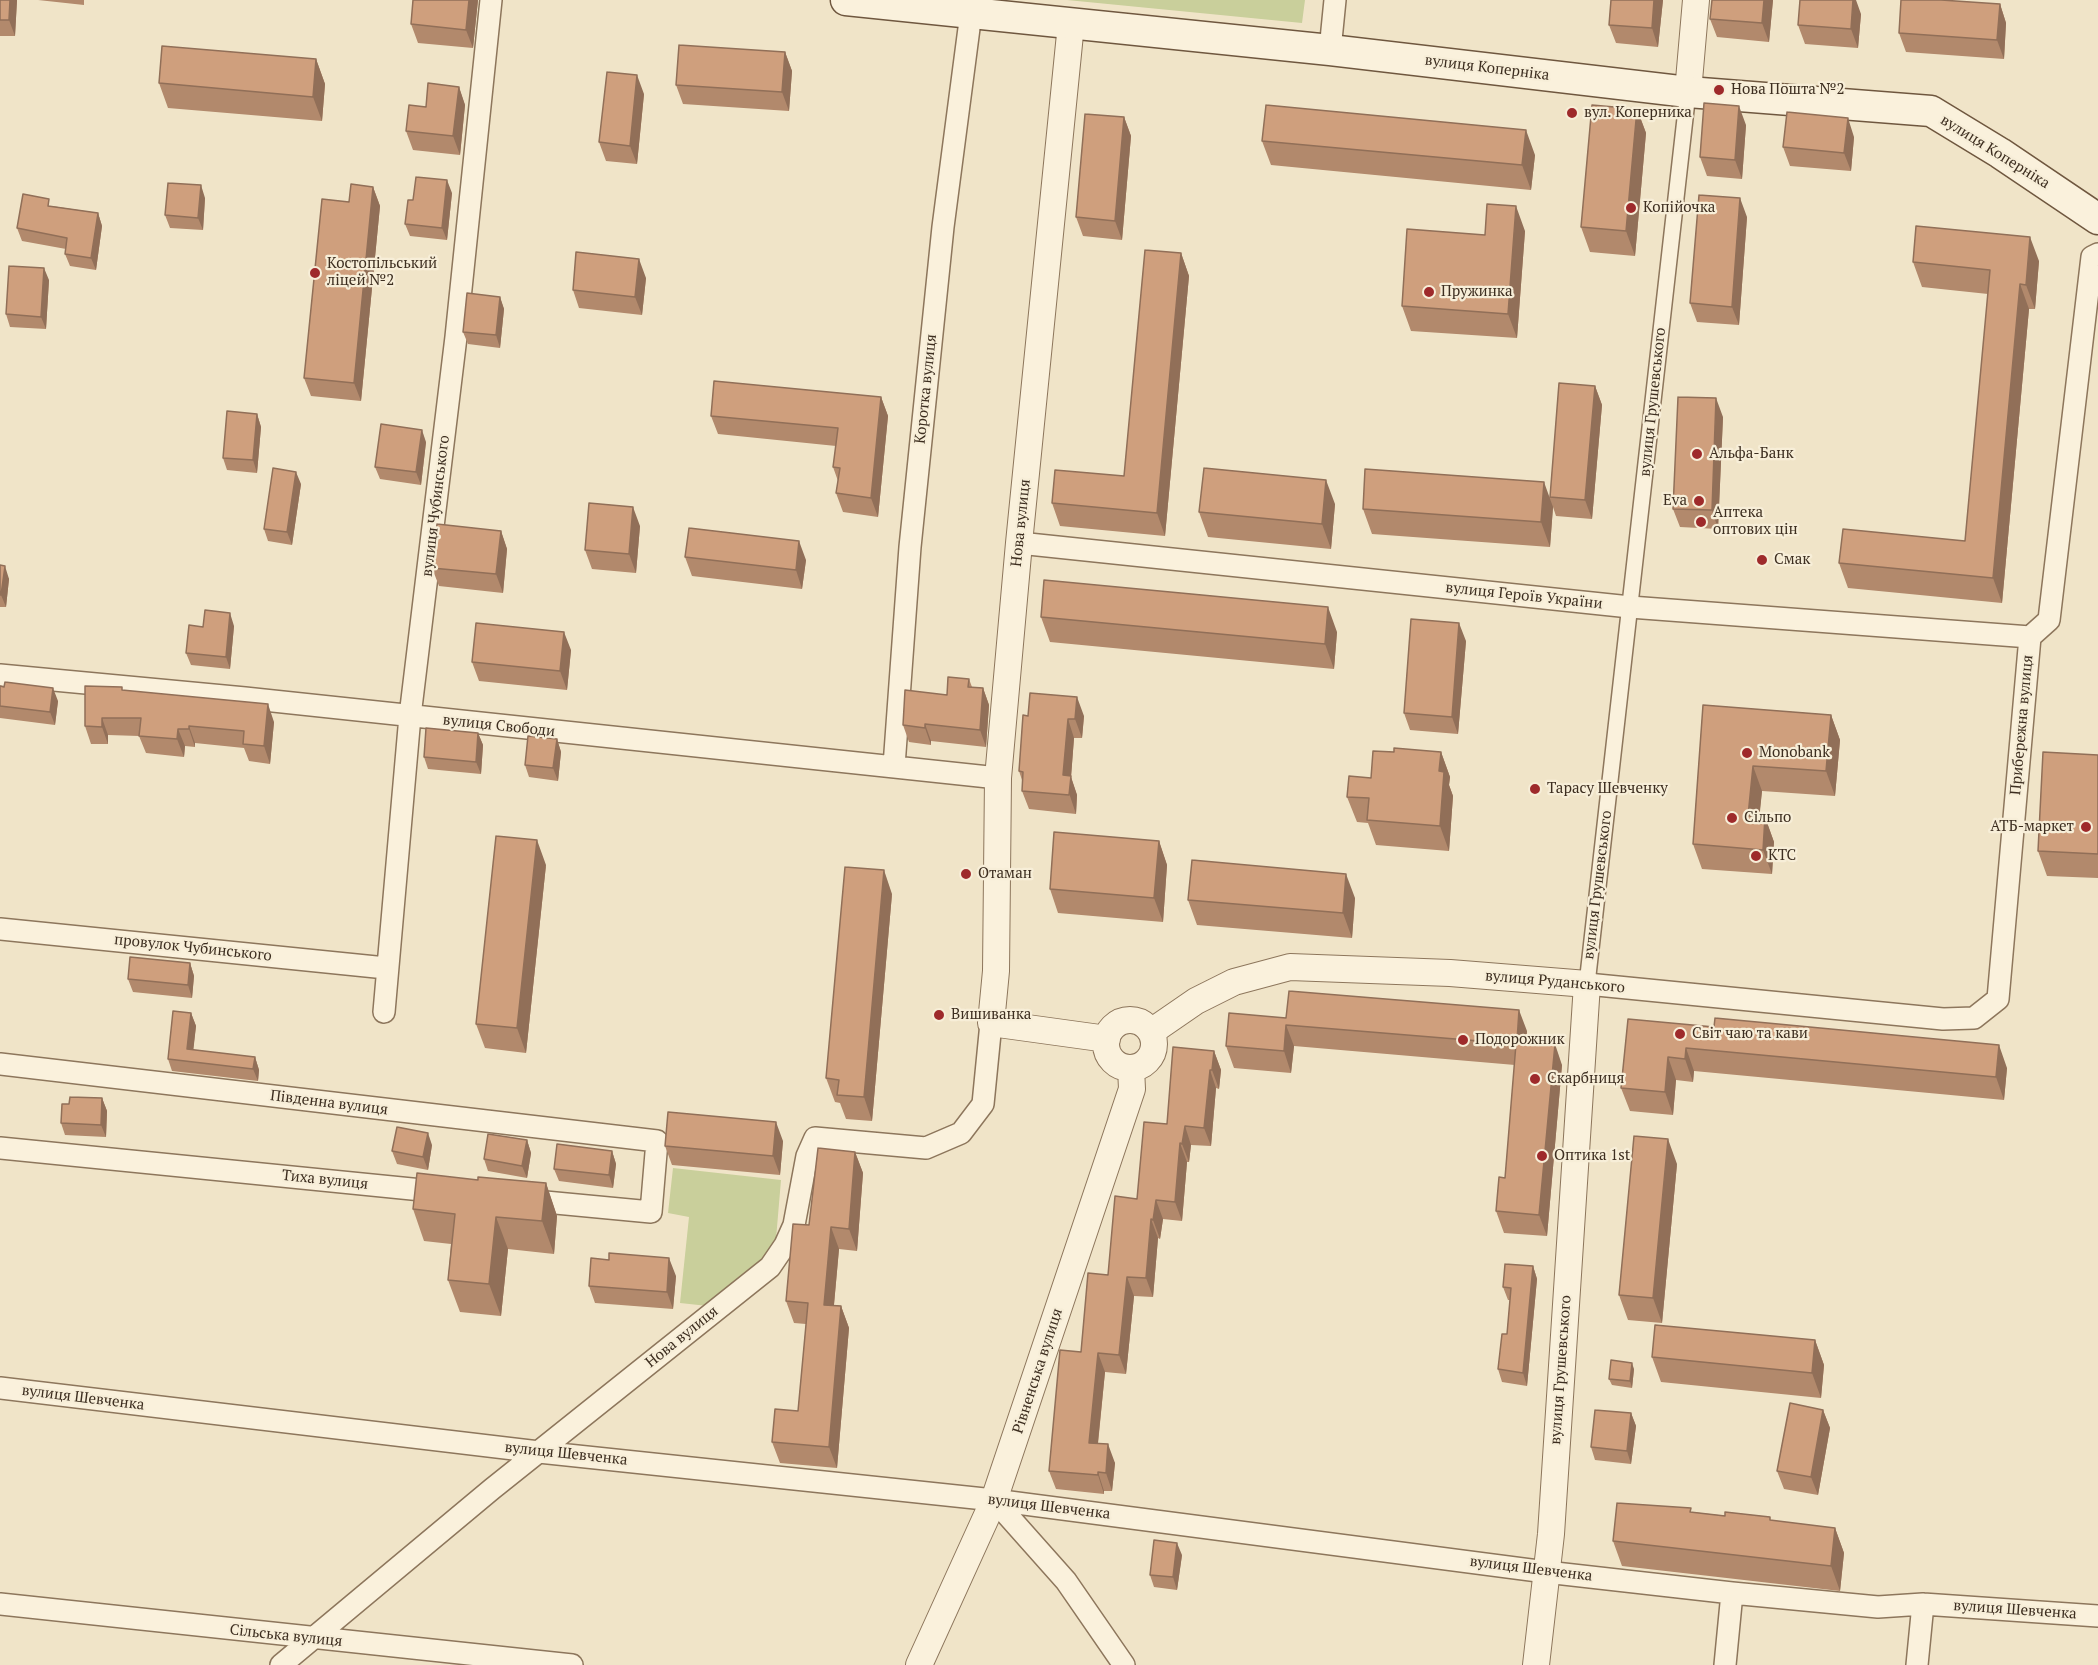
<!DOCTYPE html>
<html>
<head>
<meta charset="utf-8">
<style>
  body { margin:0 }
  canvas { display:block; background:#f0e4c8 }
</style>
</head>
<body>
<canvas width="2098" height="1665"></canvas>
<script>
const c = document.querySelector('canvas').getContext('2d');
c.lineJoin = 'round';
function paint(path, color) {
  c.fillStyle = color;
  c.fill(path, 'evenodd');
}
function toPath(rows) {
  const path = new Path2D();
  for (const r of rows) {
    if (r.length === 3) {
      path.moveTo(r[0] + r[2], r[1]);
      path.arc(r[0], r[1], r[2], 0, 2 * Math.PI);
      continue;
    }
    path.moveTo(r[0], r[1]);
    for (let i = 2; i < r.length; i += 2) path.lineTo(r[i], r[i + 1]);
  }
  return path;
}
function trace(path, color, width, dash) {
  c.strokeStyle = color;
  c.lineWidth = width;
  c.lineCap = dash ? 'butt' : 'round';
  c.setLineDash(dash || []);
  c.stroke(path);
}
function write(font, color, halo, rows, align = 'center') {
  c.font = font + ' "PT Serif",serif';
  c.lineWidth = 4.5;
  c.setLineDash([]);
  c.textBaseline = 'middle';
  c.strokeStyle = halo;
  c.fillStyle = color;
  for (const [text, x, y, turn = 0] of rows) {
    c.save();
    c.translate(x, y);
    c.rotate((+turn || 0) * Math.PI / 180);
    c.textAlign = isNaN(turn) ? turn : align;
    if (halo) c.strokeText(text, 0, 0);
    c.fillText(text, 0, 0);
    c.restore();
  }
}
paint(toPath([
  [1067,0,1305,0,1302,23],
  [673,1168,781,1180,776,1239,760,1263,708,1306,680,1303,689,1217,668,1213]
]), '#c9cf9b');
const pedestrian = toPath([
  [1587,984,1688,92]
]);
const minor = toPath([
  [1330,50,1335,0],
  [1019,543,1630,607,2030,637],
  [0,675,245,698,998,778],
  [894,766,910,547,943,227,971,13],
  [0,929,386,968],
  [1587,984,1943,1019,1974,1018,1998,999,2030,637,2049,620,2092,257,2098,254],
  [384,1012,410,716,456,337,491,0],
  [0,1064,657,1141,651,1212,524,1200],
  [0,1148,442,1192],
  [0,1388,539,1452,994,1500,1546,1572,1732,1593,1878,1607,1923,1604,2098,1616],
  [994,1500,1066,1581,1124,1665],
  [0,1604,572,1665],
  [281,1665,492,1489,770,1267,785,1245,794,1225,807,1156,815,1138,926,1148,961,1133,983,1104,991,1023],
  [1725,1665,1732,1593],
  [1917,1665,1923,1604]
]);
const tertiary = toPath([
  [1071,24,1019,543,998,778,996,971,991,1023,1107,1039],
  [1688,92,1696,0],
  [1130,1044,24],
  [1151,1032,1196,1001,1234,982,1290,967,1450,973,1587,984,1551,1534,1536,1665],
  [919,1665,994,1500,1132,1089,1131,1068]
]);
const secondary = toPath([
  [846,0,1330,50,1688,92,1931,111,2000,153,2098,219]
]);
trace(pedestrian, '#8d765c', 18);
trace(minor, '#8d765c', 24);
trace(tertiary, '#8d765c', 28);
trace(secondary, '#6f573f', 33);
trace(pedestrian, '#faf1dc', 15);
trace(minor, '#faf1dc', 21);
trace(tertiary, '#faf1dc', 26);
trace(secondary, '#faf1dc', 30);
paint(toPath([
  [0,0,17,0,15,36,0,36],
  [38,0,84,0,84,5],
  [478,0,473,48,418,43,411,24],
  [1611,0,1663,0,1658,47,1616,43,1609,25],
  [1773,0,1769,42,1717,37,1710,19],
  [2000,4,2006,23,2004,59,1906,52,1899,33],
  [1861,14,1858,48,1805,44,1798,25],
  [785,52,792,71,789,111,683,104,676,85],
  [316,59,325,84,322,121,168,108,159,83],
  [459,87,465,105,460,155,413,150,406,131,426,107],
  [644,94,637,164,606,161,599,142],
  [1637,109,1646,133,1635,256,1590,252,1581,227],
  [1124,117,1131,136,1122,240,1083,236,1076,217],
  [1746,125,1742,179,1707,176,1700,157],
  [1854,137,1851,171,1790,166,1783,147],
  [1262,141,1535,155,1531,190,1271,165],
  [373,187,380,206,361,401,311,396,304,378,349,202],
  [452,193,447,240,410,236,405,224,413,200],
  [205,198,203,230,170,228,165,215],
  [52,206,98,213,102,226,96,270,70,266,65,254,66,249,22,241,17,228],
  [1747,217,1739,325,1697,322,1690,303],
  [1525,231,1517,338,1411,331,1402,306,1485,235],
  [1181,253,1189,276,1165,536,1060,526,1052,503,1124,476],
  [2039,261,2035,309,2029,309,2002,603,1848,588,1839,563,1965,541,1988,294,1922,287,1913,262],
  [646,278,642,315,579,308,573,290],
  [49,280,46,329,10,327,6,314],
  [500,297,504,309,500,348,468,344,463,332],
  [1595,386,1602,405,1592,519,1556,516,1553,507,1550,547,1372,534,1363,509,1550,497],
  [881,397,888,416,878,517,843,512,836,493,838,481,833,467,836,446,718,434,711,416],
  [257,414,261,427,257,473,227,470,223,458],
  [1723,417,1718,529,1680,527,1673,509],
  [426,442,421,485,380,479,375,467],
  [301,484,292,545,268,541,264,529],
  [1335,504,1331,549,1208,537,1199,512],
  [640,526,636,573,592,569,585,550],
  [501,531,507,549,503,593,439,586,432,568],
  [685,557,806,560,802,589,692,576],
  [0,565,9,579,6,607,0,607],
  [1041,617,1337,632,1334,669,1050,642],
  [234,626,230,669,191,665,186,653,203,627],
  [1466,641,1458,734,1410,730,1404,713],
  [571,650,567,690,479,681,472,662],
  [969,679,972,687,983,688,989,705,986,747,931,741,931,745,909,742,903,725],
  [0,686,58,701,55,725,0,718],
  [123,690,274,722,270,764,249,761,244,748,195,743,195,747,185,746,184,757,146,753,139,736,108,735,108,744,91,744,85,726],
  [1703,705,1831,715,1840,740,1835,796,1762,791,1759,817,1765,817,1774,842,1772,874,1702,869,1693,844],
  [1023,715,1084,716,1082,738,1074,738,1071,777,1077,795,1076,814,1029,809,1022,791,1023,783,1019,771],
  [478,733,483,745,481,774,428,769,424,757],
  [557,739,561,752,558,781,529,777,525,765],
  [1394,752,1441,752,1450,777,1449,785,1453,796,1449,851,1376,845,1368,823,1357,822,1347,797,1371,778],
  [2098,755,2098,878,2047,876,2038,851],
  [1159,841,1167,865,1163,922,1058,913,1050,889],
  [546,865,526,1053,485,1048,476,1024],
  [892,894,872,1121,846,1119,840,1103,835,1102,826,1078],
  [1355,898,1352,938,1197,925,1188,900],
  [190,963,194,976,192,998,133,992,128,979],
  [191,1013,196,1026,193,1050,255,1057,259,1070,258,1081,172,1071,168,1059],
  [1286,1018,1527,1031,1526,1041,1562,1065,1547,1236,1504,1233,1496,1211,1505,1178,1515,1065,1294,1046,1291,1073,1234,1068,1226,1046],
  [1628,1019,2007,1068,2004,1100,1694,1071,1693,1082,1676,1080,1673,1115,1630,1111,1621,1088],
  [1214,1051,1221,1070,1219,1089,1216,1088,1211,1146,1191,1145,1189,1162,1187,1162,1182,1221,1163,1219,1160,1239,1158,1238,1153,1297,1134,1296,1126,1374,1105,1372,1098,1444,1115,1463,1112,1491,1104,1491,1104,1494,1056,1489,1049,1471,1081,1352,1108,1275,1137,1199,1167,1124],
  [102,1098,107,1111,106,1137,65,1135,61,1123,69,1104],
  [527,1140,531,1153,527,1178,488,1171,484,1159],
  [783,1141,780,1175,672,1165,665,1146],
  [432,1145,428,1170,397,1164,392,1151],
  [612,1151,616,1164,613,1188,559,1181,554,1169],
  [855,1152,863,1173,857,1251,839,1249,834,1305,841,1306,849,1328,837,1468,780,1463,772,1442,798,1411,806,1324,794,1323,786,1301,809,1225],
  [1677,1164,1662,1323,1628,1320,1619,1295],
  [478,1180,546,1183,557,1216,554,1254,508,1249,501,1316,460,1312,448,1280,451,1244,424,1241,413,1209],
  [1533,1266,1537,1279,1527,1386,1502,1382,1498,1369,1507,1334,1510,1300,1508,1300,1503,1287],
  [676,1276,673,1309,595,1303,589,1286],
  [1815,1340,1824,1365,1821,1398,1661,1382,1652,1357],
  [1634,1369,1632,1388,1612,1385,1609,1379],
  [1823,1410,1830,1428,1818,1495,1784,1489,1777,1471],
  [1631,1413,1636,1426,1631,1464,1595,1460,1591,1447],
  [1692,1512,1835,1528,1844,1553,1840,1591,1622,1566,1613,1541],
  [1182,1555,1177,1590,1154,1587,1150,1575]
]), '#b2896c');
paint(toPath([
  [10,0,17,0,15,36,9,20],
  [469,0,478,0,473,48,466,30],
  [1654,0,1663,0,1658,47,1652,28],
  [1764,0,1773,0,1769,42,1762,23],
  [1853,0,1856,0,1861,14,1858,48,1851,29],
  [2000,4,2006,23,2004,59,1997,40],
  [785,52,792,71,789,111,782,92],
  [316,59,325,84,322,121,313,97],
  [637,75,644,94,637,164,630,146],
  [459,87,465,105,460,155,453,136],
  [1739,106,1746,125,1742,179,1735,160],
  [1637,109,1646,133,1635,256,1626,231],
  [1124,117,1131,136,1122,240,1115,221],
  [1848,118,1854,137,1851,171,1844,153],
  [1526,130,1535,155,1531,190,1522,165],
  [447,180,452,193,447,240,442,228],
  [201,185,205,198,203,230,198,218],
  [373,187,380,206,361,401,354,383],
  [1740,198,1747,217,1739,325,1732,307],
  [1516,206,1525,231,1517,338,1508,314],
  [98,213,102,226,96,270,91,258],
  [2030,237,2039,261,2035,309,2026,285],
  [1181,253,1189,276,1165,536,1157,513],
  [639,259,646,278,642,315,635,297],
  [44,268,49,280,46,329,41,317],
  [2020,284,2029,309,2002,603,1993,578],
  [500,297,504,309,500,348,496,335],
  [1595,386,1602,405,1592,519,1585,500],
  [881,397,888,416,878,517,871,498],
  [1716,398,1723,417,1718,529,1712,510],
  [257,414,261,427,257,473,253,460],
  [422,430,426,442,421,485,416,472],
  [296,472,301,484,292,545,287,532],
  [1326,480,1335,504,1331,549,1322,524],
  [1544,482,1553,507,1550,547,1541,522],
  [633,507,640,526,636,573,629,554],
  [501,531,507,549,503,593,496,574],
  [799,541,806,560,802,589,796,570],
  [5,566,9,579,6,607,1,595],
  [1328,607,1337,632,1334,669,1325,644],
  [230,613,234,626,230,669,226,657],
  [1459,623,1466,641,1458,734,1452,717],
  [564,632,571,650,567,690,560,671],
  [53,688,58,701,55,725,50,712],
  [983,688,989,705,986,747,980,730],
  [1077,697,1084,716,1082,738,1075,719],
  [268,704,274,722,270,764,264,746],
  [1831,715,1840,740,1835,796,1826,771],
  [102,718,108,735,108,744,102,727],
  [1068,719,1074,738,1071,777,1077,795,1076,814,1063,775],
  [925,724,931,741,931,745,925,728],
  [189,726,195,743,195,747,189,729],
  [178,729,185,746,184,757,177,739],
  [478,733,483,745,481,774,476,762],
  [557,739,561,752,558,781,553,768],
  [1441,752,1450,777,1449,785,1453,796,1449,851,1440,826,1439,771],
  [1753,766,1762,791,1757,841,1748,816],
  [1765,817,1774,842,1772,874,1763,850],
  [537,840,546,865,526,1053,517,1028],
  [1159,841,1167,865,1163,922,1154,898],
  [884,870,892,894,872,1121,864,1097],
  [1346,874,1355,898,1352,938,1343,913],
  [190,963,194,976,192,998,188,985],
  [1519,1010,1527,1031,1524,1062,1517,1041],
  [191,1013,196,1026,192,1062,187,1049],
  [1286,1025,1294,1046,1291,1073,1284,1051],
  [1555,1044,1562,1065,1547,1236,1539,1215],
  [1999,1045,2007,1068,2004,1100,1996,1077],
  [1686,1048,1694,1071,1693,1082,1685,1059],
  [1214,1051,1221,1070,1219,1089,1212,1070],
  [255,1057,259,1070,258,1081,253,1069],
  [1668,1057,1676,1080,1673,1115,1665,1092],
  [1210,1070,1216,1088,1211,1146,1204,1128],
  [102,1098,107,1111,106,1137,101,1125],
  [776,1122,783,1141,780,1175,773,1156],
  [1185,1126,1191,1145,1189,1162,1182,1144],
  [428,1133,432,1145,428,1170,423,1157],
  [1668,1139,1677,1164,1662,1323,1653,1298],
  [527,1140,531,1153,527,1178,522,1166],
  [1180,1143,1187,1162,1182,1221,1175,1202],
  [612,1151,616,1164,613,1188,609,1175],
  [855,1152,863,1173,857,1251,849,1229],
  [546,1183,557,1216,554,1254,542,1221],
  [1156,1200,1163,1219,1160,1239,1153,1220],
  [496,1217,508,1249,501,1316,489,1284],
  [1151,1219,1158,1238,1153,1297,1146,1278],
  [831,1227,839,1249,832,1326,824,1305],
  [669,1258,676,1276,673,1309,667,1292],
  [1533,1266,1537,1279,1527,1386,1523,1373],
  [1127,1277,1134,1296,1126,1374,1119,1355],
  [841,1306,849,1328,837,1468,829,1447],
  [1815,1340,1824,1365,1821,1398,1812,1373],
  [1098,1353,1105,1372,1096,1461,1089,1443],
  [1632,1363,1634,1369,1632,1388,1630,1381],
  [1823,1410,1830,1428,1818,1495,1811,1477],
  [1631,1413,1636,1426,1631,1464,1627,1451],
  [1108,1444,1115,1463,1112,1491,1106,1473],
  [1098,1472,1104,1491,1104,1494,1098,1475],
  [1835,1528,1844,1553,1840,1591,1831,1566],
  [1177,1543,1182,1555,1177,1590,1173,1577]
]), '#916f58');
const building = toPath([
  [0,0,10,0,9,20,0,20,0,0],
  [413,0,469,0,466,30,411,24,413,0],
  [1611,0,1654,0,1652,28,1609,25,1611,0],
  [1712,0,1764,0,1762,23,1710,19,1712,0],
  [1800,0,1853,0,1851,29,1798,25,1800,0],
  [1901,0,1941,0,2000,4,1997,40,1899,33,1901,0],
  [679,45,785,52,782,92,676,85,679,45],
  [162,46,316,59,313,97,159,83,162,46],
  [607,72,637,75,630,146,599,142,607,72],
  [428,83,459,87,453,136,406,131,409,105,426,107,428,83],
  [1704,103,1739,106,1735,160,1700,157,1704,103],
  [1266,105,1526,130,1522,165,1262,141,1266,105],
  [1592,105,1637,109,1626,231,1581,227,1592,105],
  [1787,112,1848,118,1844,153,1783,147,1787,112],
  [1085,114,1124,117,1115,221,1076,217,1085,114],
  [416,177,447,180,442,228,405,224,408,200,413,200,416,177],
  [168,183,201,185,198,218,165,215,168,183],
  [351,184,373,187,354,383,304,378,322,199,349,202,351,184],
  [23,194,49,199,48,206,98,213,91,258,65,254,67,238,17,228,23,194],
  [1699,195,1740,198,1732,307,1690,303,1699,195],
  [1487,204,1516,206,1508,314,1402,306,1407,229,1485,235,1487,204],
  [1916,226,2030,237,2026,285,2020,284,1993,578,1839,563,1843,529,1965,541,1990,270,1913,262,1916,226],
  [1145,250,1181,253,1157,513,1052,503,1055,470,1124,476,1145,250],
  [576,252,639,259,635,297,573,290,576,252],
  [9,266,44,268,41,317,6,314,9,266],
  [467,293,500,297,496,335,463,332,467,293],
  [714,381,881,397,871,498,836,493,840,468,833,467,838,428,711,416,714,381],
  [1559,383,1595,386,1585,500,1550,497,1559,383],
  [1678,397,1716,398,1712,510,1673,509,1678,397],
  [227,411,257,414,253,460,223,458,227,411],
  [381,424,422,430,416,472,375,467,381,424],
  [273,468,296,472,287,532,264,529,273,468],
  [1204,468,1326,480,1322,524,1199,512,1204,468],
  [1365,469,1544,482,1541,522,1363,509,1365,469],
  [589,503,633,507,629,554,585,550,589,503],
  [437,524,501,531,496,574,432,568,437,524],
  [689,528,799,541,796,570,685,557,689,528],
  [0,565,5,566,1,595,0,595,0,565],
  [1044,580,1328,607,1325,644,1041,617,1044,580],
  [205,610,230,613,226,657,186,653,189,625,203,627,205,610],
  [1411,619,1459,623,1452,717,1404,713,1411,619],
  [476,623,564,632,560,671,472,662,476,623],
  [948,677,969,679,968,687,983,688,980,730,925,724,925,728,903,725,905,690,947,695,948,677],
  [5,682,53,688,50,712,0,706,0,686,4,687,5,682],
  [85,686,122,687,122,690,268,704,264,746,243,744,244,731,189,726,189,729,178,729,177,739,139,736,141,718,102,718,102,727,85,726,85,686],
  [1030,693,1077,697,1075,719,1068,719,1063,775,1071,776,1069,795,1022,791,1023,772,1019,771,1023,715,1028,716,1030,693],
  [1703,705,1831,715,1826,771,1753,766,1748,816,1765,817,1763,850,1693,844,1703,705],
  [426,728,478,733,476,762,424,757,426,728],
  [528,736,557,739,553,768,525,765,528,736],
  [1394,748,1441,752,1439,771,1444,772,1440,826,1367,820,1369,798,1347,797,1349,776,1371,778,1373,751,1394,752,1394,748],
  [2043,752,2098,755,2098,854,2038,851,2043,752],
  [1054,832,1159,841,1154,898,1050,889,1054,832],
  [496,836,537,840,517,1028,476,1024,496,836],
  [1192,860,1346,874,1343,913,1188,900,1192,860],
  [845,867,884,870,864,1097,837,1095,839,1080,826,1078,845,867],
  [130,957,190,963,188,985,128,979,130,957],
  [1289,991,1519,1010,1517,1041,1555,1044,1539,1215,1496,1211,1499,1177,1505,1178,1516,1044,1286,1025,1284,1051,1226,1046,1229,1013,1286,1018,1289,991],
  [173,1011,191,1013,187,1049,255,1057,253,1069,168,1059,173,1011],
  [1715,1018,1999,1045,1996,1077,1686,1048,1685,1059,1668,1057,1665,1092,1621,1088,1628,1019,1714,1027,1715,1018],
  [1173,1047,1214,1051,1212,1070,1210,1070,1204,1128,1185,1126,1182,1144,1180,1143,1175,1202,1156,1200,1153,1220,1151,1219,1146,1278,1127,1277,1119,1355,1098,1353,1089,1443,1108,1444,1106,1473,1098,1472,1098,1475,1049,1471,1060,1350,1081,1352,1088,1273,1108,1275,1115,1196,1137,1199,1144,1122,1167,1124,1173,1047],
  [70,1097,102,1098,101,1125,61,1123,62,1104,69,1104,70,1097],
  [668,1112,776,1122,773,1156,665,1146,668,1112],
  [397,1127,428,1133,423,1157,392,1151,397,1127],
  [488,1134,527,1140,522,1166,484,1159,488,1134],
  [1634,1136,1668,1139,1653,1298,1619,1295,1634,1136],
  [557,1144,612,1151,609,1175,554,1169,557,1144],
  [818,1148,855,1152,849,1229,831,1227,824,1305,841,1306,829,1447,772,1442,775,1409,798,1411,808,1303,786,1301,793,1224,809,1225,818,1148],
  [417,1173,478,1180,478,1177,546,1183,542,1221,496,1217,489,1284,448,1280,455,1214,413,1209,417,1173],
  [609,1253,669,1258,667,1292,589,1286,591,1258,609,1260,609,1253],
  [1505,1264,1533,1266,1523,1373,1498,1369,1502,1334,1507,1334,1511,1288,1503,1287,1505,1264],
  [1655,1325,1815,1340,1812,1373,1652,1357,1655,1325],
  [1611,1360,1632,1363,1630,1381,1609,1379,1611,1360],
  [1790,1403,1823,1410,1811,1477,1777,1471,1790,1403],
  [1595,1410,1631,1413,1627,1451,1591,1447,1595,1410],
  [1617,1503,1691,1508,1690,1512,1725,1516,1725,1512,1770,1517,1770,1520,1835,1528,1831,1566,1613,1541,1617,1503],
  [1154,1540,1177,1543,1173,1577,1150,1575,1154,1540]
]);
paint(building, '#cf9f7d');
trace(building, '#916f58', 1.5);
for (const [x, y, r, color] of [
  [1719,90,6,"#9e2a2b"],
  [1572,113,6,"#9e2a2b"],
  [1631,208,6,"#9e2a2b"],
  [315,273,6,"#9e2a2b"],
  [1429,292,6,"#9e2a2b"],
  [1697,454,6,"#9e2a2b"],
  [1699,501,6,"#9e2a2b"],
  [1701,522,6,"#9e2a2b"],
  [1762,560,6,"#9e2a2b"],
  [1747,753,6,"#9e2a2b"],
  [1535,789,6,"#9e2a2b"],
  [1732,818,6,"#9e2a2b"],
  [2086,827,6,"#9e2a2b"],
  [1756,856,6,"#9e2a2b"],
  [966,874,6,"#9e2a2b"],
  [939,1015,6,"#9e2a2b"],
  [1680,1034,6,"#9e2a2b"],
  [1463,1040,6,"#9e2a2b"],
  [1535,1079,6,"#9e2a2b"],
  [1542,1156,6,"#9e2a2b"]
]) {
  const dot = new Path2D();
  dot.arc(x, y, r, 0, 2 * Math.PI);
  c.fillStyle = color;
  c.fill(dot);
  trace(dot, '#f7eed8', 2);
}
write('15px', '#3d2e20', '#f7eed8', [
  ["вулиця Коперніка",1487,68,7],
  ["вулиця Коперніка",1995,152,32],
  ["Коротка вулиця",926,389,-84],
  ["вулиця Грушевського",1653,402,-84],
  ["вулиця Чубинського",436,506,-83],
  ["Нова вулиця",1021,523,-84],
  ["вулиця Героїв України",1524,596,6],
  ["Прибережна вулиця",2022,725,-85],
  ["вулиця Свободи",499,726,6],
  ["вулиця Грушевського",1598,885,-83],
  ["провулок Чубинського",193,948,6],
  ["вулиця Руданського",1555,982,5],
  ["Південна вулиця",329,1103,7],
  ["Тиха вулиця",325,1180,6],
  ["Нова вулиця",682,1337,-39],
  ["вулиця Грушевського",1561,1370,-86],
  ["Рівненська вулиця",1038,1371,-72],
  ["вулиця Шевченка",83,1398,7],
  ["вулиця Шевченка",566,1454,6],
  ["вулиця Шевченка",1049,1507,7],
  ["вулиця Шевченка",1531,1569,7],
  ["вулиця Шевченка",2015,1610,4],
  ["Сільська вулиця",286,1636,6]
]);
write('15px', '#3d2e20', '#f7eed8', [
  ["Нова Пошта №2",1731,90],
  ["вул. Коперника",1584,113],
  ["Копійочка",1643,208],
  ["Костопільський",327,264],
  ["ліцей №2",327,281],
  ["Пружинка",1441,292],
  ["Альфа-Банк",1709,454],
  ["Eva",1687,501,"right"],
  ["Аптека",1713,513],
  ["оптових цін",1713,530],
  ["Смак",1774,560],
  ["Monobank",1759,753],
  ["Тарасу Шевченку",1547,789],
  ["Сільпо",1744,818],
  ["АТБ-маркет",2074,827,"right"],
  ["КТС",1768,856],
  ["Отаман",978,874],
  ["Вишиванка",951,1015],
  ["Світ чаю та кави",1692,1034],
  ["Подорожник",1475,1040],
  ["Скарбниця",1547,1079],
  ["Оптика 1st",1554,1156]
], 'left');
</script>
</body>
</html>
